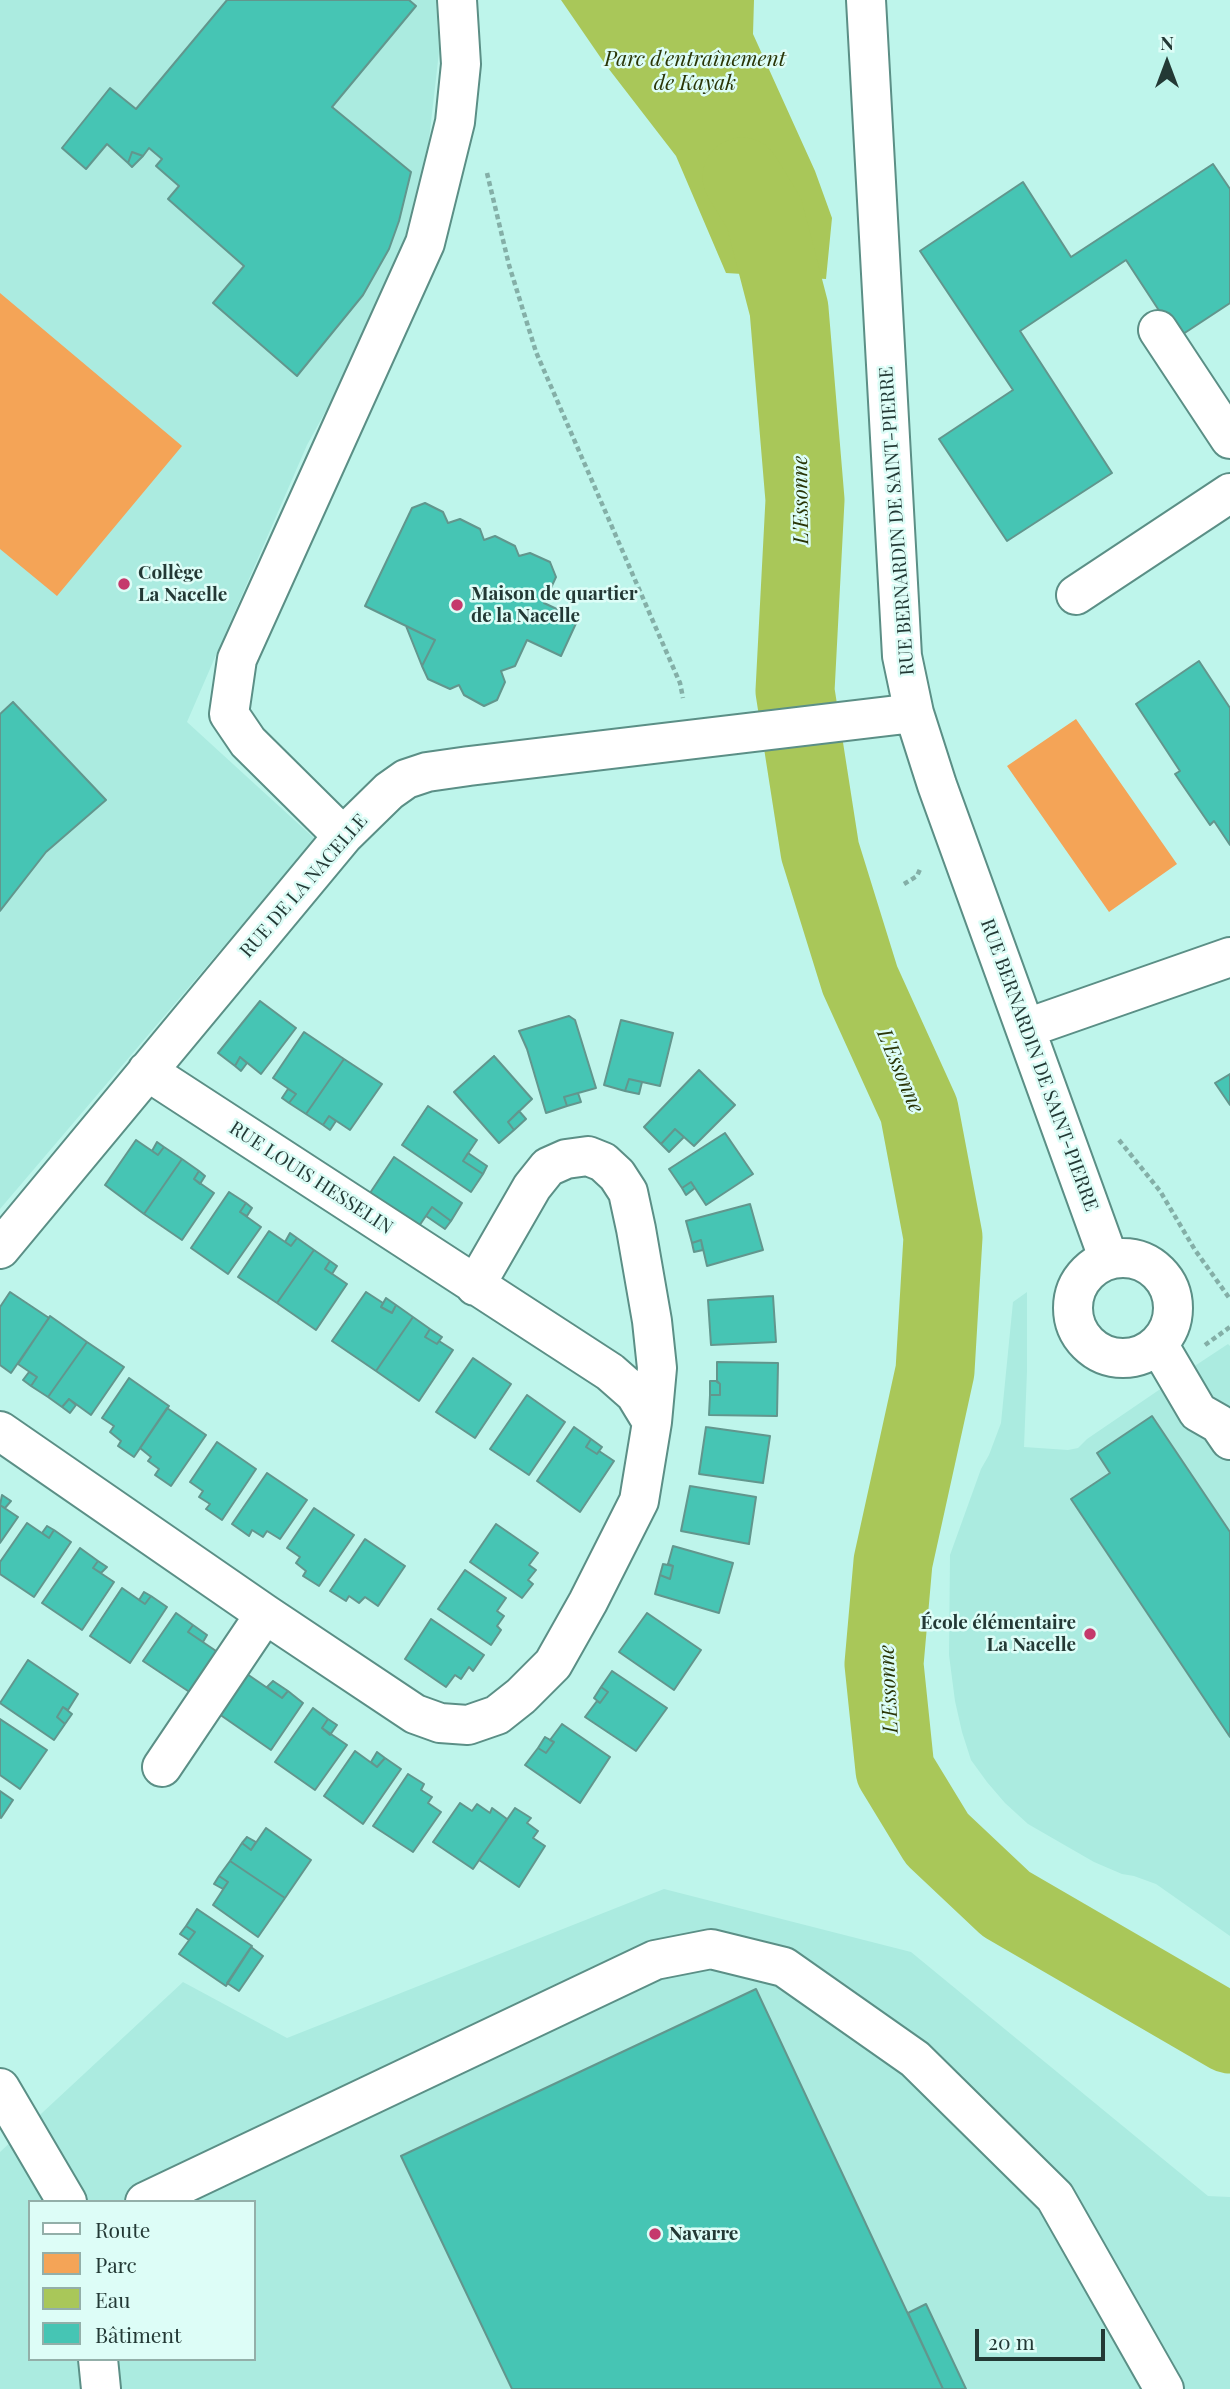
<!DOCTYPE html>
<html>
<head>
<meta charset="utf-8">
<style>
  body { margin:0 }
  #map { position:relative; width:1230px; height:2389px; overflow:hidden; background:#bef5eb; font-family:"Playfair Display",serif }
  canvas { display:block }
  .legend { position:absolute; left:28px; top:2200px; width:228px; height:161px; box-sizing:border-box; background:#ddfdf7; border:2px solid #93afa9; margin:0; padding:9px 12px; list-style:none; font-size:21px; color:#233935 }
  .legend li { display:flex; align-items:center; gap:14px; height:35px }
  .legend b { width:35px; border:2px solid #93afa9 }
  .north { position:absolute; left:1132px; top:28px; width:70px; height:70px; -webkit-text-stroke:5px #ddfdf7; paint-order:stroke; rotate:0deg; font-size:19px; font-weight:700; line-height:28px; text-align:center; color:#233935 }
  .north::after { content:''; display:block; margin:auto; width:24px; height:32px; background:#233935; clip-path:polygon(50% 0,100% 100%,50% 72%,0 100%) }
  .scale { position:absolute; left:975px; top:2329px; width:130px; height:32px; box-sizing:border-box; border:4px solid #233935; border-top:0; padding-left:9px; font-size:21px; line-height:24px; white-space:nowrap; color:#233935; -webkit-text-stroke:5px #ddfdf7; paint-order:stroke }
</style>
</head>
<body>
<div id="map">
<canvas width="1230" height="2389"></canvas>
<ul class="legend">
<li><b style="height:9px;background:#fff"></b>Route</li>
<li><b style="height:19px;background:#f4a457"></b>Parc</li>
<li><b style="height:19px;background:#a9c759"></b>Eau</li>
<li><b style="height:19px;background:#46c5b4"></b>Bâtiment</li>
</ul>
<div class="north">N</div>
<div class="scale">20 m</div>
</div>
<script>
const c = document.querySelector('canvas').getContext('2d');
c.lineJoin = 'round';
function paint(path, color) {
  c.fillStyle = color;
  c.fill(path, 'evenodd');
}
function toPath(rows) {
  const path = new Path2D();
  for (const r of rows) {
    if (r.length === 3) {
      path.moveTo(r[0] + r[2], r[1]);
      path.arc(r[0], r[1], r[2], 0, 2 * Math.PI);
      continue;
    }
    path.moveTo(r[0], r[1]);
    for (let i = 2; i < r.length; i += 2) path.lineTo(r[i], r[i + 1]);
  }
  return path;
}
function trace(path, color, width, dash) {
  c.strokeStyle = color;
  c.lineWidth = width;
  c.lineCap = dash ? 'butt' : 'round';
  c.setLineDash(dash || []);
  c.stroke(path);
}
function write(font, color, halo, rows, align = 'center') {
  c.font = font + ' "Playfair Display",serif';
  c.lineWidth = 5;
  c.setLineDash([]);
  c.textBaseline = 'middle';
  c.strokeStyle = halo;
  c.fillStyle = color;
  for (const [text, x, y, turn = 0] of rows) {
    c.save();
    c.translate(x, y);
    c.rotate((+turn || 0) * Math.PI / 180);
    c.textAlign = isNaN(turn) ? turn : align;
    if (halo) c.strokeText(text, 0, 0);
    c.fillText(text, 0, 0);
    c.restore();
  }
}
paint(toPath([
  [0,0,436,0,439,52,417,245,307,445,187,722,315,839,0,1209],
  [1027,1292,1027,1371,1024,1447,1068,1450,1078,1448,1087,1439,1178,1377,1228,1344,1230,1346,1230,1936,1156,1884,1134,1876,1122,1874,1094,1862,1028,1824,1005,1803,987,1782,971,1760,962,1732,955,1701,949,1655,950,1555,981,1469,989,1455,1001,1423,1013,1302],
  [664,1889,911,1952,1208,2196,1230,2197,1230,2389,0,2389,0,2152,183,1982,287,2038],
  [30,2202,254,2202,254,2359,30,2359]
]), '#abebe0');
paint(toPath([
  [0,293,182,446,57,596,0,549],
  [1076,719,1177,864,1109,912,1007,766]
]), '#f4a457');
paint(toPath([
  [561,0,754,0,753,34,815,171,832,218,826,279,726,273,676,156,605,64]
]), '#a9c759');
trace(toPath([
  [742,177,764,213,789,309,805,500,795,691,820,851,860,980,919,1110,943,1237,935,1371,893,1562,884,1664,895,1770,937,1839,1006,1904,1230,2034]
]), '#a9c759', 79);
const building = toPath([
  [227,0,409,0,416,6,332,107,411,172,399,221,389,249,363,295,297,376,213,303,244,266,168,199,179,186,156,166,162,159,149,148,143,156,132,152,128,163,107,144,86,169,62,148,110,88,136,109,227,0],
  [132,152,143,156,132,167,128,163,132,152],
  [1213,164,1230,189,1230,303,1177,338,1126,260,1020,331,1112,473,1007,541,939,439,1013,390,920,251,1023,182,1071,257,1213,164],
  [425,503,443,512,448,523,460,519,480,529,484,540,495,536,515,546,519,556,530,553,550,562,556,577,544,603,578,619,561,656,527,640,515,666,501,671,505,682,497,700,484,706,464,695,459,685,450,689,428,679,422,666,435,640,365,606,412,508,425,503],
  [406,626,435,640,422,666,406,626],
  [1199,661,1230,708,1230,845,1214,821,1210,825,1175,774,1180,771,1136,704,1199,661],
  [13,702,106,800,46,852,0,911,0,714,13,702],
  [260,1001,296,1028,261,1074,240,1057,235,1066,218,1053,260,1001],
  [569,1016,575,1020,596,1088,564,1097,567,1106,546,1113,527,1049,519,1031,569,1016],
  [621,1020,673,1033,660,1086,629,1079,625,1091,604,1085,621,1020],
  [304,1032,344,1059,306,1114,289,1103,296,1094,273,1078,304,1032],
  [494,1056,532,1099,508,1122,514,1130,499,1143,454,1092,494,1056],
  [240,1057,247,1063,241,1071,235,1066,240,1057],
  [344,1059,382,1084,350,1130,329,1116,323,1125,306,1114,344,1059],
  [699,1070,735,1105,694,1146,675,1129,661,1144,644,1127,699,1070],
  [1230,1074,1230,1105,1215,1083,1230,1074],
  [629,1079,642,1082,639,1094,625,1091,629,1079],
  [288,1089,296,1094,289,1103,282,1098,288,1089],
  [578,1093,581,1102,567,1106,564,1097,578,1093],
  [428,1106,477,1140,463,1161,483,1174,471,1192,402,1145,428,1106],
  [519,1111,526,1119,514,1130,508,1122,519,1111],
  [329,1116,336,1121,330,1130,323,1125,329,1116],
  [675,1129,684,1137,669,1152,661,1144,675,1129],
  [725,1133,753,1174,706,1205,691,1182,682,1188,669,1169,725,1133],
  [136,1140,158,1155,164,1147,182,1159,144,1214,105,1185,136,1140],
  [157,1142,164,1147,158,1155,152,1151,157,1142],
  [468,1153,487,1166,483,1174,463,1161,468,1153],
  [394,1157,462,1203,451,1221,432,1207,417,1229,368,1196,394,1157],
  [182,1159,199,1171,194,1179,214,1193,182,1240,144,1214,182,1159],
  [199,1171,205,1176,200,1184,194,1179,199,1171],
  [691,1182,695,1188,686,1195,682,1188,691,1182],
  [229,1192,246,1203,240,1212,261,1227,228,1274,191,1248,229,1192],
  [246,1203,252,1208,247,1216,240,1212,246,1203],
  [750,1204,763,1250,707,1266,701,1240,692,1243,686,1221,750,1204],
  [432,1207,451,1221,445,1229,426,1216,432,1207],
  [269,1231,291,1246,297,1238,314,1250,277,1303,238,1277,269,1231],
  [290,1233,297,1238,291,1246,285,1242,290,1233],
  [701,1240,703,1250,694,1252,692,1243,701,1240],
  [314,1250,330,1261,325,1269,347,1284,316,1330,277,1303,314,1250],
  [330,1261,337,1266,332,1274,325,1269,330,1261],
  [10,1292,49,1318,11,1373,0,1365,0,1307,10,1292],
  [366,1292,383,1303,381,1307,392,1313,396,1305,413,1317,376,1371,332,1341,366,1292],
  [773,1296,776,1342,711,1345,708,1300,773,1296],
  [386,1298,396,1305,392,1313,381,1307,386,1298],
  [50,1316,87,1342,48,1397,31,1386,37,1377,18,1364,50,1316],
  [413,1317,430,1329,425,1337,437,1344,439,1341,453,1350,419,1401,376,1371,413,1317],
  [430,1329,442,1337,437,1344,425,1337,430,1329],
  [87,1342,124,1367,91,1415,69,1399,62,1407,48,1397,87,1342],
  [473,1358,511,1384,475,1438,436,1412,473,1358],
  [717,1362,778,1363,777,1416,709,1415,710,1395,720,1395,720,1384,717,1382,717,1362],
  [29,1372,37,1377,31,1386,23,1380,29,1372],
  [129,1378,169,1406,134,1457,118,1446,121,1441,110,1432,114,1426,102,1418,129,1378],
  [710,1381,717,1381,720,1384,720,1395,710,1395,710,1381],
  [527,1395,565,1422,529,1475,490,1449,527,1395],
  [69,1399,76,1405,70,1413,62,1407,69,1399],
  [167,1408,206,1435,171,1486,155,1475,159,1469,148,1461,151,1457,140,1448,167,1408],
  [1152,1416,1230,1532,1230,1737,1071,1499,1110,1473,1097,1453,1152,1416],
  [574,1427,591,1439,586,1447,597,1454,599,1451,614,1461,580,1512,537,1481,574,1427],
  [706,1427,770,1436,763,1483,699,1474,706,1427],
  [591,1439,602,1447,597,1454,586,1447,591,1439],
  [217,1442,256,1469,222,1520,206,1509,210,1504,199,1497,203,1491,190,1482,217,1442],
  [267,1473,307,1500,280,1539,267,1531,263,1537,252,1530,249,1536,232,1524,267,1473],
  [690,1486,756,1497,749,1544,681,1531,690,1486],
  [2,1495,11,1501,5,1508,0,1505,2,1495],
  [0,1505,18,1517,0,1543,0,1505],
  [314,1508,354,1535,319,1586,303,1576,306,1571,296,1563,300,1557,287,1548,314,1508],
  [27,1523,49,1538,54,1530,71,1542,34,1597,0,1574,0,1562,27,1523],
  [496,1524,538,1553,529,1565,536,1570,528,1580,533,1584,522,1598,470,1562,496,1524],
  [47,1526,54,1530,49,1538,42,1533,47,1526],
  [365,1539,405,1566,378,1606,365,1597,359,1603,349,1596,346,1601,330,1591,365,1539],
  [673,1546,733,1563,719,1613,655,1594,660,1575,670,1579,673,1566,668,1564,673,1546],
  [80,1548,98,1561,93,1568,114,1582,82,1630,42,1603,80,1548],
  [98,1561,107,1567,101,1573,93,1568,98,1561],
  [663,1564,673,1566,670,1579,660,1575,663,1564],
  [465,1570,506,1598,497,1611,504,1616,497,1626,501,1630,491,1645,438,1609,465,1570],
  [122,1588,145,1604,151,1596,167,1607,130,1663,90,1636,122,1588],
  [144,1592,151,1596,145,1604,139,1600,144,1592],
  [176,1613,193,1625,188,1632,222,1655,194,1695,143,1661,176,1613],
  [647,1613,701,1650,674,1690,619,1652,647,1613],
  [431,1619,484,1655,473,1671,469,1667,461,1679,455,1675,446,1687,405,1659,431,1619],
  [193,1625,207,1635,203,1642,188,1632,193,1625],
  [28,1660,78,1694,68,1710,63,1707,57,1717,65,1724,54,1740,0,1703,28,1660],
  [612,1671,667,1708,636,1751,585,1717,597,1701,600,1703,608,1692,601,1687,612,1671],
  [247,1674,282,1698,288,1691,303,1703,271,1750,219,1714,247,1674],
  [273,1681,288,1691,282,1698,267,1687,273,1681],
  [601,1687,608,1692,600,1703,594,1698,601,1687],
  [63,1707,72,1714,65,1724,57,1717,63,1707],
  [313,1708,328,1719,322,1728,347,1745,315,1790,275,1762,313,1708],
  [0,1719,47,1750,20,1789,0,1775,0,1719],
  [328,1719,337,1725,330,1735,322,1728,328,1719],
  [562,1724,610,1757,580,1803,525,1765,538,1748,546,1753,554,1742,550,1740,562,1724],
  [545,1737,554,1742,546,1753,538,1748,545,1737],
  [355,1751,377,1767,385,1758,401,1769,363,1824,324,1796,355,1751],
  [377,1752,385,1758,377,1767,371,1762,377,1752],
  [408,1774,424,1784,421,1790,432,1797,428,1803,441,1812,413,1852,373,1826,408,1774],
  [0,1791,13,1800,1,1818,0,1817,0,1791],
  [460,1803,472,1811,477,1804,490,1813,492,1808,507,1819,473,1869,433,1842,460,1803],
  [515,1808,531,1818,527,1823,538,1831,533,1838,545,1846,519,1887,479,1860,515,1808],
  [266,1828,311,1860,285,1898,230,1861,242,1843,251,1850,266,1828],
  [247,1837,256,1842,251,1850,242,1843,247,1837],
  [230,1861,285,1898,258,1937,213,1905,228,1882,219,1876,230,1861],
  [219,1876,228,1882,223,1889,214,1884,219,1876],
  [197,1909,252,1946,226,1986,179,1954,195,1932,186,1926,197,1909],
  [186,1926,195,1932,189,1940,180,1934,186,1926],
  [251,1947,263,1956,239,1991,227,1983,251,1947],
  [756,1989,943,2389,512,2389,401,2156,756,1989],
  [926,2304,966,2389,943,2389,908,2313,926,2304]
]);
paint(building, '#46c5b4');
trace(building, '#62968d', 2);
const minor = toPath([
  [866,0,902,656,914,713,937,785,1109,1260],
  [1158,330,1230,439],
  [1076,595,1230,493],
  [343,836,248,742,229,714,237,659,425,243,455,122,461,64,457,0],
  [1027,1028,1230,957],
  [0,1249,343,836,389,791,406,779,427,772,469,766,914,713],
  [1123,1308,50],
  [475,1286,532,1187,548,1167,566,1159,588,1156,603,1162,617,1175,628,1192,636,1229,652,1321,657,1368,652,1422],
  [1158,1344,1198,1412,1219,1424,1230,1440],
  [0,1431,265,1614,415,1714,440,1723,468,1725,497,1715,521,1696,553,1664,588,1602,639,1501,652,1422,635,1394,610,1372,147,1071],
  [162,1767,265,1614],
  [0,2088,67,2202],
  [145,2202,655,1960,711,1949,784,1967,915,2059,1055,2197,1164,2389],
  [98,2359,101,2389]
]);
trace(minor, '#5b8f86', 42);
trace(toPath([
  [487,173,509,265,536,352,659,635,680,683,683,698],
  [904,884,917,876,921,867],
  [1119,1140,1160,1191,1195,1250,1230,1299],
  [1205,1345,1230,1327]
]), '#84afa7', 4.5, [5, 3.5]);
trace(minor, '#fff', 38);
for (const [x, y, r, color] of [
  [124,584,7,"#c5396c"],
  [457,605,7,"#c5396c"],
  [1090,1634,7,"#c5396c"],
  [655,2234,7,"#c5396c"]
]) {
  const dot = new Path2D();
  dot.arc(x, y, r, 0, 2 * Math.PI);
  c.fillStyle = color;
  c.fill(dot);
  trace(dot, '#ddfdf7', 2.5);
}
write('19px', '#233935', '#ddfdf7', [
  ["RUE BERNARDIN DE SAINT-PIERRE",897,521,-94],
  ["RUE DE LA NACELLE",304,886,-49],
  ["RUE BERNARDIN DE SAINT-PIERRE",1039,1065,70],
  ["RUE LOUIS HESSELIN",311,1178,33]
]);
write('bold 19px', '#233935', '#ddfdf7', [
  ["Collège",138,573],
  ["La Nacelle",138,595],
  ["Maison de quartier",471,594],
  ["de la Nacelle",471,616],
  ["École élémentaire",1076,1623,"right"],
  ["La Nacelle",1076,1645,"right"],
  ["Navarre",669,2234]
], 'left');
write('italic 21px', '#293506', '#ddfdf7', [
  ["Parc d'entraînement",695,59],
  ["de Kayak",695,83],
  ["L'Essonne",801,500,-91],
  ["L'Essonne",900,1071,67],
  ["L'Essonne",889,1689,-93]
]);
</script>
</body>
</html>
